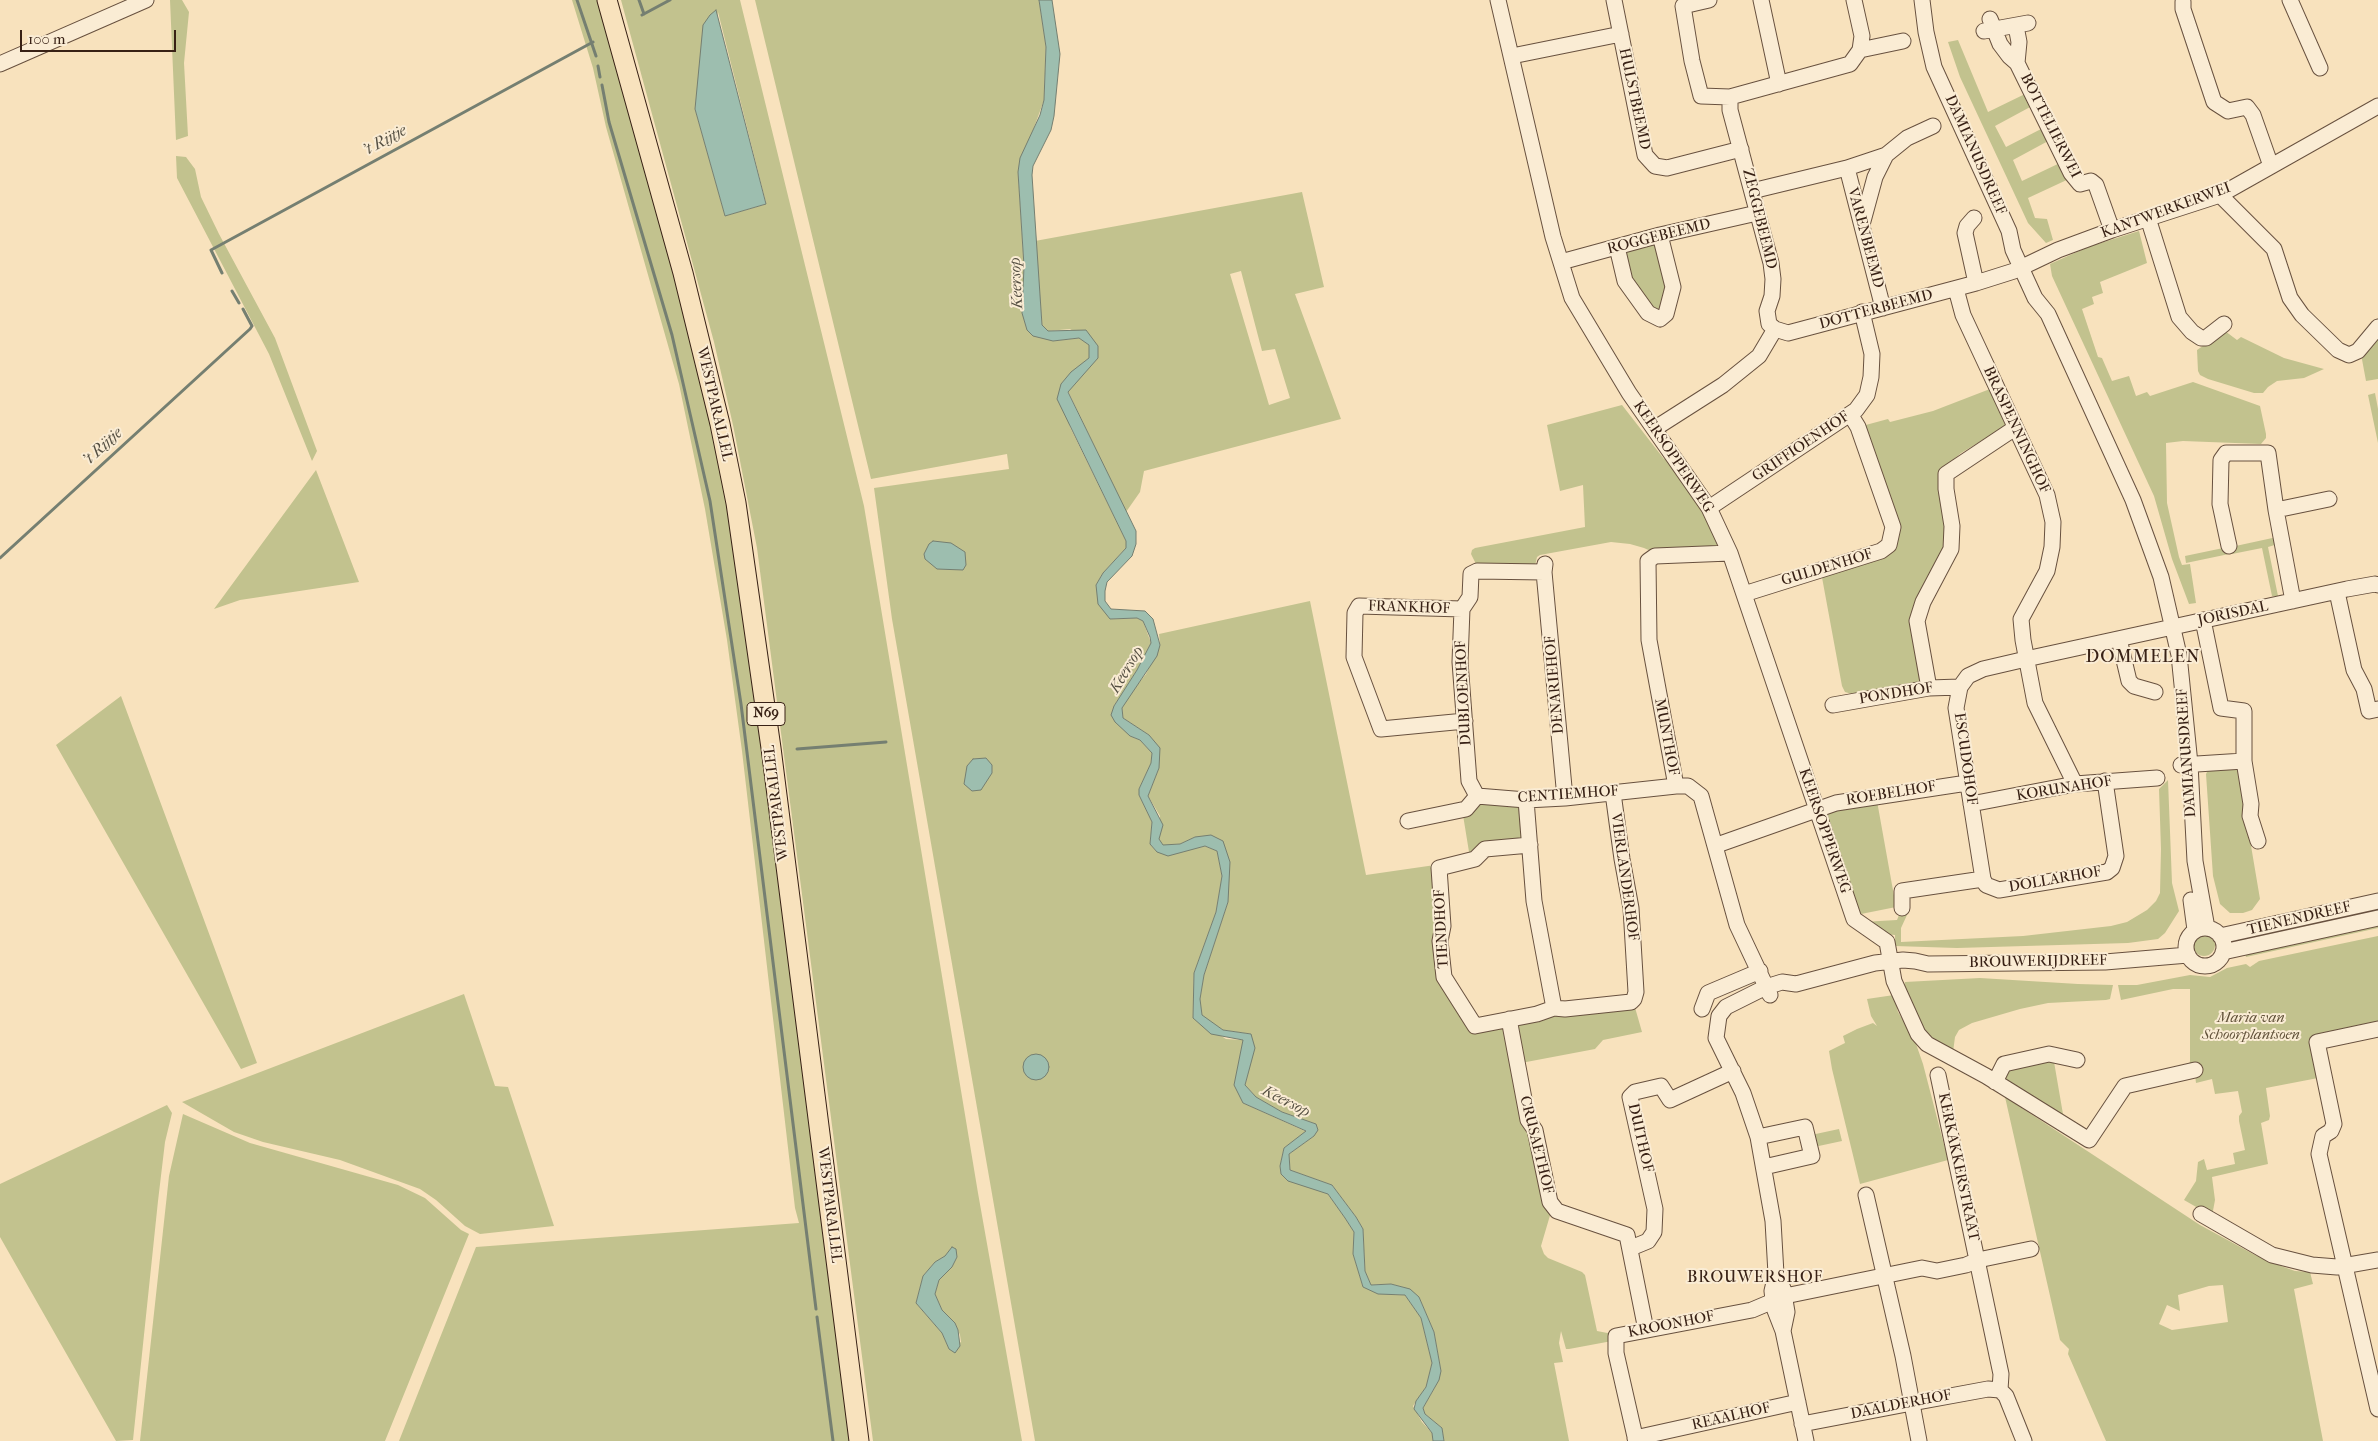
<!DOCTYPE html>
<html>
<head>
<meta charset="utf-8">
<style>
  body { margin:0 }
  #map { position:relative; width:2378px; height:1441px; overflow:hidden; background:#f8e2bd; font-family:"IM FELL French Canon",serif }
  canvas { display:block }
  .scale { position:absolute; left:20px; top:30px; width:156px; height:22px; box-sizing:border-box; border:2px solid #382115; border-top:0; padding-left:6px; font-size:15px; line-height:18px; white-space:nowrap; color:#382115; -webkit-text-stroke:4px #faecd4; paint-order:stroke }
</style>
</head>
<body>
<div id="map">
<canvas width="2378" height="1441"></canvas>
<div class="scale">100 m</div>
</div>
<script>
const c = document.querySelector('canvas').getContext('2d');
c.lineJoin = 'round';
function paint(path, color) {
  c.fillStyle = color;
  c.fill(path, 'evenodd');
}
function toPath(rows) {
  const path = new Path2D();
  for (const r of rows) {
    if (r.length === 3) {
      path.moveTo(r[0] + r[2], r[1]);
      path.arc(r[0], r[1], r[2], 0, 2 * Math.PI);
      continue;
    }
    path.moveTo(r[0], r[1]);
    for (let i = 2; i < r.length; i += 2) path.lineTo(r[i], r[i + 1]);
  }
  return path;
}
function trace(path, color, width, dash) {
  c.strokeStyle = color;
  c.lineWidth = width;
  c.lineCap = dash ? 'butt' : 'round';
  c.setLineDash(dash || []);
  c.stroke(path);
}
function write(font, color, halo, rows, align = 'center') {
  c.font = font + ' "IM FELL French Canon",serif';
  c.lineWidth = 4;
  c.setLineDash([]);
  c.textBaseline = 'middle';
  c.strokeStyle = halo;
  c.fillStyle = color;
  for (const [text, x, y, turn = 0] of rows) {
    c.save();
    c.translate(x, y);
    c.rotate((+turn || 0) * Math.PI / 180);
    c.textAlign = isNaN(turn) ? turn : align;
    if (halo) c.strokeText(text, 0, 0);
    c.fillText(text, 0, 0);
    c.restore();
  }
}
paint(toPath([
  [170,0,182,0,189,12,184,63,188,136,176,140],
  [572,0,602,0,733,504,856,1441,399,1441,476,1247,799,1223,795,1208,742,751,727,640,705,509,679,384,606,127,593,68],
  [621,0,740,0,864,506,978,1193,1022,1441,873,1441,757,548,733,425,714,342],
  [718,12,766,203,763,205,725,216,695,109],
  [952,1248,957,1257,952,1267,939,1280,935,1294,942,1310,955,1323,960,1335,961,1342,949,1349,942,1333,916,1303,923,1276,935,1262,946,1256],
  [755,0,1039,0,1046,47,1044,100,1018,172,1024,266,1022,313,1053,341,1079,338,1089,344,1089,358,1061,384,1070,427,1126,541,1126,548,1103,573,1096,585,1110,619,1137,618,1143,621,1151,643,1137,670,1114,706,1130,736,1140,740,1152,753,1151,763,1139,789,1139,795,1152,822,1150,844,1157,852,1205,846,1217,851,1222,876,1216,912,1194,973,1193,1018,1226,1039,1243,1040,1243,1103,1307,1132,1284,1148,1280,1166,1281,1174,1328,1194,1345,1218,1354,1232,1353,1254,1363,1287,1394,1295,1405,1295,1421,1318,1432,1363,1426,1387,1413,1406,1422,1422,1432,1433,1433,1441,1035,1441,892,619,874,488,1009,469,1007,454,871,479],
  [1958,40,1988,112,2025,94,2032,106,1995,126,2006,147,2043,128,2050,140,2013,160,2022,181,2062,162,2071,178,2028,198,2035,218,2047,219,2053,240,2046,243,2028,223,1960,77,1948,42],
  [176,156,186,157,195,169,201,197,219,234,275,338,317,451,312,461,269,354,177,178],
  [1302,192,1324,287,1295,294,1341,419,1144,471,1140,492,1126,512,1068,391,1098,346,1070,329,1048,331,1042,325,1035,241],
  [1241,271,1262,351,1275,349,1290,398,1269,405,1230,274],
  [2139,231,2147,263,2100,282,2103,293,2092,297,2094,304,2082,309,2098,357,2102,358,2112,381,2129,376,2136,396,2147,392,2150,396,2193,382,2260,406,2266,434,2266,438,2261,444,2183,441,2166,443,2167,503,2179,557,2182,565,2190,564,2196,603,2189,604,2172,559,2154,496,2052,276,2050,264,2088,247],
  [1654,241,1669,285,1663,309,1654,311,1631,278,1623,252],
  [2225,331,2237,340,2241,337,2284,358,2324,369,2304,378,2277,381,2268,387,2263,393,2254,393,2208,379,2200,375,2198,371,2197,350],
  [2378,335,2378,379,2366,381,2361,354],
  [1990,389,2006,426,1961,453,1946,466,1948,540,1917,605,1921,684,1855,695,1845,692,1842,686,1821,572,1895,543,1862,426,1888,419,1890,422,1933,411],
  [2375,393,2378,409,2378,443,2368,395],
  [1622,405,1664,459,1669,460,1711,522,1718,544,1714,548,1653,552,1644,548,1630,544,1611,542,1540,555,1537,557,1535,566,1477,566,1471,554,1472,550,1475,548,1585,527,1583,485,1560,491,1547,425],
  [316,470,359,582,240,600,214,609],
  [2277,537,2278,544,2268,547,2278,596,2272,596,2262,548,2232,554,2231,547],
  [2228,547,2229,554,2186,563,2185,556],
  [1310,601,1366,875,1435,865,1437,940,1472,1030,1501,1027,1504,1031,1551,1212,1541,1246,1544,1254,1548,1258,1582,1272,1585,1275,1597,1331,1618,1335,1612,1341,1569,1349,1566,1349,1561,1331,1559,1343,1563,1362,1554,1363,1569,1441,1444,1441,1442,1428,1425,1414,1423,1408,1434,1389,1441,1371,1434,1332,1419,1297,1402,1287,1391,1284,1371,1285,1365,1271,1363,1229,1356,1217,1332,1185,1290,1170,1289,1154,1314,1136,1316,1124,1282,1112,1256,1097,1245,1085,1250,1065,1251,1034,1223,1030,1202,1016,1200,999,1204,975,1228,902,1223,841,1195,837,1180,844,1163,846,1159,839,1160,816,1148,796,1159,768,1149,735,1123,718,1122,708,1130,694,1146,674,1160,645,1159,634],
  [121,696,257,1063,241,1069,56,745],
  [2231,766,2238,769,2260,899,2252,910,2243,913,2230,913,2220,904,2213,876,2206,774,2208,770],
  [2168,780,2172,883,2179,911,2165,933,2158,939,2128,943,1957,948,1895,946,1895,935,1882,934,1862,922,1897,920,1902,908,1907,915,1901,928,1901,942,2023,936,2111,926,2127,922,2147,910,2156,901,2160,893,2161,849,2159,789],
  [1480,801,1521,805,1525,839,1470,858,1463,815],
  [1877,801,1896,907,1861,914,1823,818,1827,811],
  [2378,905,2378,913,2243,942,2241,935],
  [2378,920,2378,928,2246,957,2244,948],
  [2204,945,11],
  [2378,936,2378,1025,2310,1040,2318,1078,2266,1088,2270,1116,2269,1120,2261,1123,2268,1164,2212,1177,2215,1200,2212,1216,2184,1200,2196,1181,2198,1162,2204,1159,2207,1170,2235,1164,2233,1153,2245,1150,2239,1121,2239,1116,2242,1112,2238,1091,2215,1094,2212,1079,2196,1083,2195,1074,2188,1068,2190,1061,2190,989,2173,989,2121,1000,2118,985,2137,985,2190,975,2210,977,2227,968,2246,964,2250,967,2259,961],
  [1980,978,2078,984,2113,985,2110,999,2106,1000,2048,1003,2020,1009,1972,1023,1959,1030,1955,1037,1953,1052,1926,1035,1904,987,1905,982],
  [464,994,495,1086,508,1087,554,1226,480,1234,465,1226,436,1200,420,1189,340,1160,263,1142,234,1132,182,1102],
  [1894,995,1898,1012,1915,1041,1923,1064,1948,1160,1860,1184,1832,1069,1829,1051,1845,1043,1843,1036,1857,1029,1873,1023,1877,1026,1871,1016,1867,999],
  [1634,1004,1642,1032,1603,1040,1595,1049,1521,1063,1516,1034,1520,1020],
  [2053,1056,2064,1120,1986,1072],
  [2005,1097,2200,1225,2255,1255,2281,1266,2295,1271,2310,1272,2313,1284,2294,1289,2323,1441,2106,1441,2068,1354,2069,1349,2060,1340],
  [2223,1285,2228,1322,2172,1330,2159,1324,2167,1305,2180,1311,2178,1295,2209,1286],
  [167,1105,172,1113,165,1142,158,1201,133,1440,116,1441,0,1237,0,1184],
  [183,1114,250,1143,398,1185,425,1198,461,1230,469,1234,385,1441,140,1441,169,1176],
  [1839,1129,1842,1141,1814,1147,1811,1135]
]), '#c2c28e');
const water = toPath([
  [1039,0,1052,0,1060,54,1054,116,1051,130,1033,166,1032,175,1042,325,1048,331,1086,330,1098,346,1098,358,1068,392,1136,531,1136,544,1132,556,1107,582,1105,591,1105,601,1111,609,1145,611,1153,619,1160,645,1157,656,1122,708,1123,718,1149,735,1160,748,1159,768,1148,796,1163,825,1159,839,1163,845,1180,844,1195,837,1211,835,1223,841,1230,862,1228,902,1204,975,1200,999,1202,1015,1223,1030,1251,1034,1255,1048,1245,1085,1256,1097,1282,1112,1316,1124,1318,1130,1314,1136,1289,1154,1290,1170,1332,1185,1356,1217,1363,1229,1365,1271,1371,1285,1391,1284,1410,1289,1419,1297,1434,1332,1441,1371,1439,1380,1423,1408,1425,1414,1442,1428,1444,1441,1433,1441,1432,1433,1414,1409,1416,1401,1426,1387,1432,1363,1421,1318,1405,1295,1378,1294,1363,1287,1353,1254,1354,1232,1345,1218,1328,1194,1288,1181,1281,1174,1280,1166,1284,1148,1306,1131,1243,1103,1234,1085,1243,1040,1211,1034,1193,1018,1194,973,1216,912,1222,876,1217,851,1205,846,1168,856,1157,852,1150,844,1152,822,1139,795,1139,789,1151,763,1152,753,1140,740,1130,736,1115,722,1111,715,1114,706,1137,670,1151,643,1150,637,1143,621,1137,618,1110,619,1098,604,1096,585,1103,573,1126,548,1126,541,1057,399,1061,384,1071,372,1089,358,1089,345,1079,338,1053,341,1033,336,1027,330,1022,313,1024,266,1018,172,1020,158,1040,115,1044,100,1046,47,1039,0],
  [716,10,766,204,725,216,695,109,703,25,710,15,716,10],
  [933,541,951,543,965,552,966,565,963,570,937,569,925,559,924,554,929,544,933,541],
  [973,759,986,758,992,765,992,773,981,790,972,791,964,784,967,766,973,759],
  [1036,1067,13],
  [952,1247,956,1249,957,1257,952,1267,939,1280,935,1294,942,1310,955,1323,958,1330,960,1346,955,1353,949,1349,942,1333,916,1303,923,1276,935,1262,945,1256,952,1247]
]);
paint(water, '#9dbeaf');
trace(water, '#757f71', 1);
trace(toPath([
  [577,0,596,56],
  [639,0,644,14],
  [642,15,670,0],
  [598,66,600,77],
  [602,85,609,122,672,335,710,501,741,704,816,1309],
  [222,273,211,250,593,42],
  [232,291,239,303],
  [0,558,250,329,252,326,243,309],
  [797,749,886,742],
  [817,1317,833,1441]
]), '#757f71', 3);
const minor = toPath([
  [1498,0,1553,237,1572,298,1629,393,1709,508,1730,553,1854,919,1887,942,1894,981,1918,1034,1927,1044,1986,1076,2089,1140,2125,1086,2195,1070],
  [1614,0,1645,155,1655,166,1667,168,1741,149],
  [1709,0,1683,6,1692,61,1701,96,1730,97,1850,64,1860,50,1862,36,1854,0],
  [1761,0,1779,84],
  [1922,0,1926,32,1934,67,2009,231,2013,250,2035,298,2048,314,2133,500,2161,577,2179,655,2190,764,2195,861,2207,928],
  [2290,0,2320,68],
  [2183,2,2183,9,2214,102,2228,111,2247,107,2253,115,2271,166],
  [1990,19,2000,44,2009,56,2017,63,2071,173,2080,184,2091,181,2096,185,2112,230],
  [2016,26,2019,42,2017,63],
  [1984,31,2028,23],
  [1860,50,1903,41],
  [1512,56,1621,34],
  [0,64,146,0],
  [1847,168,1883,308],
  [1752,191,1847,168,1886,155,1907,138,1933,126],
  [2220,195,2274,249,2290,298,2302,315,2338,350,2349,355,2358,351,2378,327],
  [1974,218,1967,226,1965,233,1976,283],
  [2148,218,2179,317,2192,332,2201,338,2206,338,2224,324],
  [1863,221,1875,177,1886,155],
  [1617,247,1625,281,1648,313,1660,319,1666,314,1673,287,1660,235],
  [1561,262,1660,235,1757,213],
  [1956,289,1963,315,2047,495,2053,522,2052,547,2047,571,2021,619,2023,640,2035,703,2075,784],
  [1775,329,1788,333,1976,283,2014,271,2058,250,2112,230,2220,195,2378,106],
  [1654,429,1723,385,1759,356,1775,329,1769,324,1767,311,1772,296,1773,279,1771,263,1730,110,1730,97],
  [1709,508,1856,410,1867,395,1871,377,1872,354,1862,312],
  [2276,510,2329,499],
  [2229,546,2220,504,2221,460,2226,453,2268,453,2276,510,2293,601],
  [1730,553,1655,556,1648,561,1649,640,1676,786,1688,786,1701,796,1737,925,1770,995],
  [1545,564,1544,572,1565,798],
  [2337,592,2354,670,2364,689,2369,711,2378,709],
  [1744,594,1881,551,1889,545,1893,527,1858,427,1850,414],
  [1462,609,1359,606,1355,613,1354,657,1381,729,1465,721],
  [2203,620,2221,708,2244,711,2244,761,2251,804,2250,816,2258,841],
  [2119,639,2129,681,2134,686,2155,692],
  [1929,688,1917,621,1923,602,1951,549,1952,526,1946,489,1946,474,2015,428],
  [1833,705,1929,688,1960,687],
  [2181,765,2244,761],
  [1477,796,1469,781,1460,662,1462,609,1470,597,1471,574,1477,571,1544,572],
  [1526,800,1534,901,1554,1008],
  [1971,804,2075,784,2157,778],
  [1408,821,1466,809,1477,796,1526,800,1565,798,1676,786],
  [1530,845,1485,849,1475,859,1439,868,1443,926,1440,941,1444,977,1475,1026,1537,1014,1554,1008,1565,1009,1631,1002,1634,999,1636,992,1631,908,1622,859,1613,793],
  [1717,845,1836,803,1967,783],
  [1983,879,1956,708,1960,687,1968,676,1983,669,2026,659,2347,589,2375,584,2378,585],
  [2191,900,2195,930],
  [1902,908,1902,891,1983,879,1986,885,1999,890,2107,872,2112,868,2116,856,2105,781],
  [2205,947,19],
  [2220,936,2378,901],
  [2223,952,2378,918],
  [1702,1009,1708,993,1760,971],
  [1509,1019,1528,1120,1535,1130,1550,1202,1557,1211,1627,1235,1646,1330],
  [2378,1029,2317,1042,2334,1124,2331,1131,2323,1136,2319,1154,2378,1409],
  [1938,1075,2001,1374,2000,1390,2006,1396,2024,1441],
  [1995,1082,2004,1064,2049,1054,2077,1060],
  [1758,1137,1805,1127,1812,1156,1764,1167],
  [1866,1195,1903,1356,1919,1441],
  [2201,1214,2272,1255,2312,1265,2337,1267,2378,1260],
  [1631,1248,1648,1241,1654,1232,1655,1209,1630,1097,1635,1092,1661,1086,1670,1100,1733,1071],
  [1783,1288,1787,1312,1783,1331],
  [1802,1424,1912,1403,1988,1389,2000,1390],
  [1635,1438,1798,1402],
  [1636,1441,1616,1353,1616,1336,1752,1310,1785,1296,1922,1268,1937,1271,1966,1265,1978,1260,2031,1249],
  [1806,1441,1783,1331,1774,1308,1772,1291,1776,1274,1773,1221,1758,1137,1743,1093,1716,1038,1719,1016,1726,1007,1766,987,1782,982,1796,984,1875,963,1903,960,1915,961,1928,964,2105,962,2188,955]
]);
const major = toPath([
  [607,0,683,273,720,424,736,503,771,748,859,1441]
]);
trace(minor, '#68513f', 17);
trace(major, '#382115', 21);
trace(minor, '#faecd4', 15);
trace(major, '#f8e2bd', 19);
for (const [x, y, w] of [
  [766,714,38]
]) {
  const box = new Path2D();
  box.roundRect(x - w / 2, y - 11.5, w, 23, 4);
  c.fillStyle = '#faecd4';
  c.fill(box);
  trace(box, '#382115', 1);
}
write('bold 14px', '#382115', null, [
  ["N69",766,714]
]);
write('15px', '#382115', '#faecd4', [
  ["HULSTBEEMD",1634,99,78],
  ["BOTTELIERWEI",2050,126,63],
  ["DAMIANUSDREEF",1975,155,66],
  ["KANTWERKERWEI",2166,211,-20],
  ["ZEGGEBEEMD",1759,219,76],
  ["ROGGEBEEMD",1659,237,-14],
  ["VARENBEEMD",1865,238,75],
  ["DOTTERBEEMD",1876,310,-15],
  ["WESTPARALLEL",714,404,77],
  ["BRASPENNINGHOF",2016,430,65],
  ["GRIFFIOENHOF",1801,447,-34],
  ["KEERSOPPERWEG",1673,457,56],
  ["GULDENHOF",1827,568,-17],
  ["FRANKHOF",1409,608,2],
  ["JORISDAL",2233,614,-12],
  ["DENARIEHOF",1555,685,-95],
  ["DUBLOENHOF",1464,693,-93],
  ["PONDHOF",1896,694,-9],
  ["MUNTHOF",1666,737,79],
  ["DAMIANUSDREEF",2187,753,-94],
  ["ESCUDOHOF",1965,759,82],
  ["KORUNAHOF",2064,789,-9],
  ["ROEBELHOF",1891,794,-9],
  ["CENTIEMHOF",1568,795,-4],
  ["WESTPARALLEL",777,803,-97],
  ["KEERSOPPERWEG",1824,831,71],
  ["VIERLANDERHOF",1624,877,82],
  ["DOLLARHOF",2055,880,-10],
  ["TIENENDREEF",2299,919,-13],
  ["TIENDHOF",1442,929,-93],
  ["BROUWERIJDREEF",2038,962,-1],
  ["DUITHOF",1640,1138,77],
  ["CRUSAETHOF",1536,1145,76],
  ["KERKAKKERSTRAAT",1958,1167,78],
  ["WESTPARALLEL",829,1205,83],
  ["KROONHOF",1671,1325,-11],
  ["DAALDERHOF",1901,1405,-11],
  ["REAALHOF",1731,1417,-13]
]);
write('italic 15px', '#615139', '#faecd4', [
  ["Maria van",2251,1018],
  ["Schoorplantsoen",2251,1035]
]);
write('italic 16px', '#565043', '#faecd4', [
  ["'t Rijtje",385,141,-28],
  ["Keersop",1017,283,-93],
  ["'t Rijtje",103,447,-42],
  ["Keersop",1127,670,-59],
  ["Keersop",1286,1102,27]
]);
c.letterSpacing = '1px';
write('16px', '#382115', '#faecd4', [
  ["BROUWERSHOF",1755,1278]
]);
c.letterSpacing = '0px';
c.letterSpacing = '1px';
write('18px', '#382115', '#faecd4', [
  ["DOMMELEN",2143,658]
]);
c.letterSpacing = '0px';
</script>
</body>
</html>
